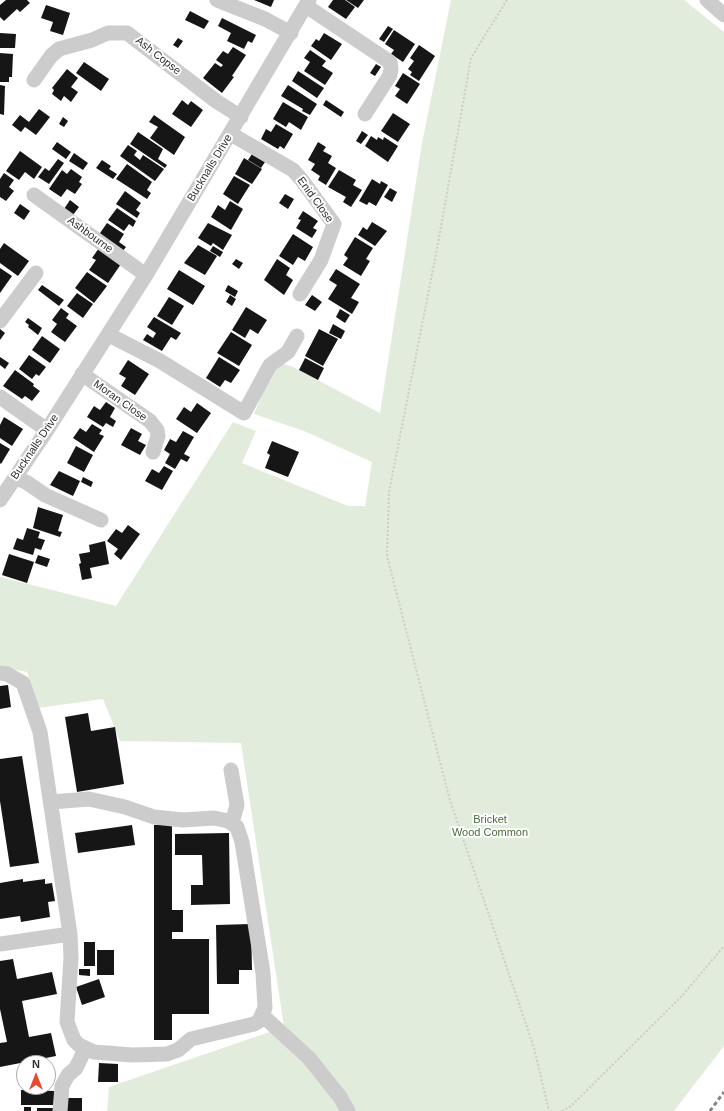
<!DOCTYPE html>
<html>
<head>
<meta charset="utf-8">
<style>
  body { margin:0 }
  #map { position:relative; width:724px; height:1111px; overflow:hidden; background:#fff; font-family:Helvetica,sans-serif }
  canvas { display:block }
  .north { position:absolute; left:16px; top:1055px; width:40px; height:40px; box-sizing:border-box; background:#fff; border:1px solid #acacac; border-radius:50%; rotate:0deg; font-size:11px; font-weight:700; line-height:16px; text-align:center; color:#2f2f2f }
  .north::after { content:''; display:block; margin:auto; width:14px; height:18px; background:#e64a31; clip-path:polygon(50% 0,100% 100%,50% 72%,0 100%) }
</style>
</head>
<body>
<div id="map">
<canvas width="724" height="1111"></canvas>
<div class="north">N</div>
</div>
<script>
const c = document.querySelector('canvas').getContext('2d');
c.lineJoin = 'round';
function paint(path, color) {
  c.fillStyle = color;
  c.fill(path, 'evenodd');
}
function toPath(rows) {
  const path = new Path2D();
  for (const r of rows) {
    path.moveTo(r[0], r[1]);
    for (let i = 2; i < r.length; i += 2) path.lineTo(r[i], r[i + 1]);
  }
  return path;
}
function trace(path, color, width, dash) {
  c.strokeStyle = color;
  c.lineWidth = width;
  c.lineCap = dash ? 'butt' : 'round';
  c.setLineDash(dash || []);
  c.stroke(path);
}
function write(font, color, halo, rows, align = 'center') {
  c.font = font + ' Helvetica,sans-serif';
  c.lineWidth = 4;
  c.setLineDash([]);
  c.textBaseline = 'middle';
  c.strokeStyle = halo;
  c.fillStyle = color;
  for (const [text, x, y, turn = 0] of rows) {
    c.save();
    c.translate(x, y);
    c.rotate((+turn || 0) * Math.PI / 180);
    c.textAlign = isNaN(turn) ? turn : align;
    if (halo) c.strokeText(text, 0, 0);
    c.fillText(text, 0, 0);
    c.restore();
  }
}
paint(toPath([
  [451,0,684,0,724,32,724,1046,674,1111,107,1111,109,1087,284,1027,241,743,120,741,103,699,38,708,27,672,0,667,0,577,116,606,233,422,256,431,242,463,348,506,365,506,372,462,304,431,254,414,273,369,284,364,293,367,380,413,422,143]
]), '#e2ecdd');
paint(toPath([
  [6,0,27,0,30,3,20,12,17,9,4,21,0,17,0,5],
  [254,0,274,0,271,7],
  [333,0,345,0,355,7,346,19,328,7],
  [346,0,364,0,358,8],
  [46,5,70,13,63,35,50,31,53,22,41,18],
  [190,11,209,21,204,29,185,20],
  [222,18,256,35,252,43,248,41,244,49,227,41,231,33,218,26],
  [388,26,393,29,384,42,379,39],
  [394,30,415,44,403,62,391,54,394,50,385,44],
  [0,33,16,34,15,48,0,48],
  [324,33,342,44,331,60,311,46,316,39,319,41],
  [178,38,183,41,178,48,173,45],
  [419,45,435,56,419,81,410,75,412,72,408,69,414,61,410,58],
  [233,47,246,55,232,76,234,77,222,93,203,78,215,63,221,67,223,65,216,60,223,51,228,54],
  [310,50,326,61,322,66,333,73,325,85,304,71,310,62,304,58],
  [0,53,13,54,12,77,9,77,9,82,0,82],
  [84,62,109,79,101,91,76,73],
  [376,64,381,67,375,76,370,73],
  [67,69,78,78,71,87,78,92,71,102,64,96,61,101,52,94,54,90,52,88],
  [298,71,324,88,317,98,292,81],
  [403,73,420,84,407,104,395,96,400,89,395,86],
  [0,85,5,86,4,115,0,114],
  [288,85,317,104,310,115,302,111,303,109,281,96],
  [182,100,188,105,191,101,203,110,191,127,172,114],
  [326,100,344,112,341,117,323,105],
  [283,102,308,117,301,130,289,122,286,127,273,119],
  [39,109,50,117,36,135,25,127,21,132,12,125,20,115,29,122],
  [393,113,410,124,398,142,381,131],
  [154,115,185,137,174,155,150,138,158,127,149,122],
  [63,117,68,121,64,127,59,124],
  [276,124,293,134,284,149,280,146,278,149,261,139,266,129,271,132],
  [362,131,368,135,361,144,356,141],
  [138,132,163,149,158,159,167,165,165,168,130,144],
  [371,136,377,140,378,137,383,140,384,137,398,146,388,162,365,146],
  [57,142,71,152,66,159,52,149],
  [318,142,326,147,323,151,332,156,328,163,336,168,326,185,318,180,320,176,311,170,315,164,308,160],
  [128,145,137,151,134,155,140,160,143,155,164,169,155,181,120,156],
  [20,151,42,167,34,179,25,172,19,180,6,171],
  [74,153,88,163,83,170,69,161],
  [252,154,265,162,261,168,248,160],
  [244,158,262,169,252,184,235,174],
  [58,159,64,163,49,184,38,177,45,168,49,171],
  [102,160,111,166,109,169,117,174,113,179,96,168],
  [127,164,152,182,147,190,151,193,147,199,116,179],
  [71,169,82,177,79,182,82,184,75,194,67,189,61,197,49,189,62,170,67,174],
  [339,170,356,180,353,185,362,190,351,207,343,202,346,197,328,187],
  [4,173,14,180,9,187,14,191,6,201,0,197,0,179],
  [234,176,250,185,238,204,223,194],
  [372,179,380,184,381,181,388,185,376,206,369,202,367,205,359,201],
  [390,188,397,192,392,202,384,197],
  [125,191,141,203,136,210,140,213,137,218,116,204],
  [285,194,294,199,288,209,279,203],
  [70,200,79,207,73,215,64,209],
  [230,201,243,209,231,230,211,217,218,205,225,210],
  [20,204,30,211,24,220,14,213],
  [117,208,136,221,133,227,129,224,124,231,108,220],
  [303,211,318,221,313,228,317,230,312,238,296,228,301,220,298,219],
  [372,222,387,231,375,246,358,235,363,227,367,230],
  [107,223,124,234,119,242,126,247,122,252,98,236],
  [208,223,232,235,223,250,213,243,211,246,198,238],
  [293,234,313,247,305,261,298,257,293,265,279,256],
  [355,237,373,248,366,259,370,261,361,276,343,265,348,258,344,255],
  [4,243,29,261,18,276,0,263,0,249],
  [198,245,217,256,205,275,184,263],
  [213,246,223,252,220,257,210,251],
  [99,248,121,264,108,283,89,270,96,260,92,258],
  [236,259,243,263,239,269,232,264],
  [277,259,290,268,286,275,293,280,284,295,264,280],
  [0,268,12,276,0,293],
  [336,269,360,284,351,298,359,302,352,314,328,299,337,285,329,280],
  [179,270,205,286,193,305,167,289],
  [87,272,107,286,94,303,75,288],
  [42,285,64,300,59,306,38,290],
  [228,285,238,291,235,297,225,291],
  [77,293,93,304,83,318,67,306],
  [230,295,236,299,232,306,226,302],
  [312,295,322,302,315,311,305,305],
  [169,297,184,306,172,325,157,316],
  [246,307,267,320,258,334,250,329,245,338,232,330],
  [61,308,69,314,66,318,77,326,65,342,51,332,57,324,52,320],
  [340,309,350,315,345,323,336,317],
  [154,317,181,333,176,340,171,337,162,351,143,340,147,334,153,338,156,333,147,327],
  [28,318,42,328,38,335,28,327,29,325,25,322],
  [333,324,345,331,341,339,329,333],
  [0,329,5,333,0,340],
  [319,329,338,339,323,366,305,356],
  [231,332,252,345,239,366,217,353],
  [42,336,60,349,50,363,32,350],
  [29,355,46,367,39,376,36,374,32,379,19,369],
  [0,357,9,363,5,369,0,365],
  [219,357,240,370,231,383,225,380,220,387,206,378],
  [305,358,324,368,318,380,299,370],
  [128,360,149,374,135,395,121,386,126,378,119,374],
  [15,370,34,384,33,386,40,391,32,401,25,396,22,399,3,386],
  [106,402,115,408,110,417,116,421,113,427,106,423,103,427,87,417,94,406,100,410],
  [197,403,211,413,197,433,176,419,184,407,191,412],
  [4,417,23,429,12,446,0,438,0,425],
  [92,424,102,430,99,434,104,436,94,452,73,438,80,428,86,432],
  [131,428,142,434,138,441,146,445,140,455,121,445],
  [183,431,194,437,184,454,190,457,187,462,181,459,175,469,165,463,170,454,164,450,170,439,176,442],
  [272,441,299,452,288,477,265,468,270,455,267,453],
  [0,443,10,449,1,464,0,463],
  [76,446,93,455,84,472,67,463],
  [164,466,173,471,162,490,145,481,152,469,159,473],
  [59,471,80,481,73,496,50,485],
  [83,477,93,482,91,487,81,482],
  [38,507,63,515,58,531,62,532,60,537,33,528],
  [128,525,140,534,121,560,114,554,118,549,107,541,116,529,122,533],
  [27,528,40,532,38,538,45,540,41,550,35,548,33,555,13,549,17,538,23,540],
  [105,541,109,564,90,568,92,578,82,580,79,564,81,563,79,554,90,552,89,545],
  [9,554,34,562,27,583,2,575],
  [38,555,50,559,47,567,35,563],
  [8,685,11,707,0,709,0,686],
  [88,713,91,731,115,727,124,784,77,792,65,717],
  [22,756,39,863,10,867,0,801,0,759],
  [132,825,135,845,78,853,75,833],
  [154,825,172,825,172,910,183,910,183,932,172,932,172,939,209,939,209,1014,172,1014,172,1040,154,1040],
  [229,833,230,904,191,905,191,885,203,885,202,855,175,855,175,834],
  [23,879,23,882,45,879,45,884,52,883,55,901,48,902,50,917,21,922,20,916,0,919,0,883],
  [251,924,252,970,239,970,239,984,217,984,216,925],
  [84,942,95,942,95,966,84,966],
  [97,950,114,950,114,975,97,975],
  [13,959,17,979,52,972,57,994,22,1001,29,1037,51,1033,56,1056,0,1067,0,1043,7,1042,0,1009,0,961],
  [79,969,90,969,90,976,79,975],
  [99,979,105,997,82,1005,76,987],
  [99,1063,118,1064,118,1082,98,1082],
  [21,1090,55,1091,55,1105,21,1105],
  [67,1098,82,1098,82,1111,66,1111],
  [24,1107,31,1107,31,1111,24,1111],
  [37,1108,53,1108,53,1111,37,1111]
]), '#161616');
trace(toPath([
  [507,0,471,58,437,249,389,492,387,556,449,797,534,1048,549,1111],
  [562,1111,571,1106,682,996,724,946]
]), '#ccc', 2, [2, 2]);
trace(toPath([
  [217,0,265,19,291,33],
  [707,0,724,15],
  [306,6,390,62,391,69,390,75,365,114],
  [34,80,51,56,59,49,92,40,108,33,127,33,216,101,241,117],
  [231,134,293,170,301,179,334,224,321,260,300,294],
  [34,195,146,275],
  [0,321,36,273],
  [109,335,160,361,244,413,270,365,288,352,297,336],
  [82,374,150,421,157,430,158,436,153,452],
  [0,397,47,430],
  [15,478,26,482,45,495,101,520],
  [0,500,47,430,146,275,309,0],
  [0,673,7,674,23,683,40,732,70,934,71,958,67,1022,74,1040,79,1045,94,1052,132,1055,167,1054,178,1050,191,1039,254,1024,259,1021,265,1008,263,973,242,842,237,827,228,821,214,818,183,820,154,817,125,807,89,799,51,802],
  [231,770,237,805,232,823],
  [0,944,70,934],
  [262,1015,309,1058,340,1097,348,1111],
  [60,1111,62,1086,68,1075,76,1068,85,1049]
]), '#ccc', 15);
trace(toPath([
  [710,1111,724,1092]
]), '#848484', 3, [4, 3]);
write('11px', '#2f2f2f', '#fff', [
  ["Ash Copse",158,56,38],
  ["Bucknalls Drive",210,168,-59],
  ["Enid Close",315,200,54],
  ["Ashbourne",90,235,36],
  ["Moran Close",120,401,35],
  ["Bucknalls Drive",35,447,-56]
]);
write('11px', '#486b3c', '#fff', [
  ["Bricket",490,820],
  ["Wood Common",490,833]
]);
</script>
</body>
</html>
